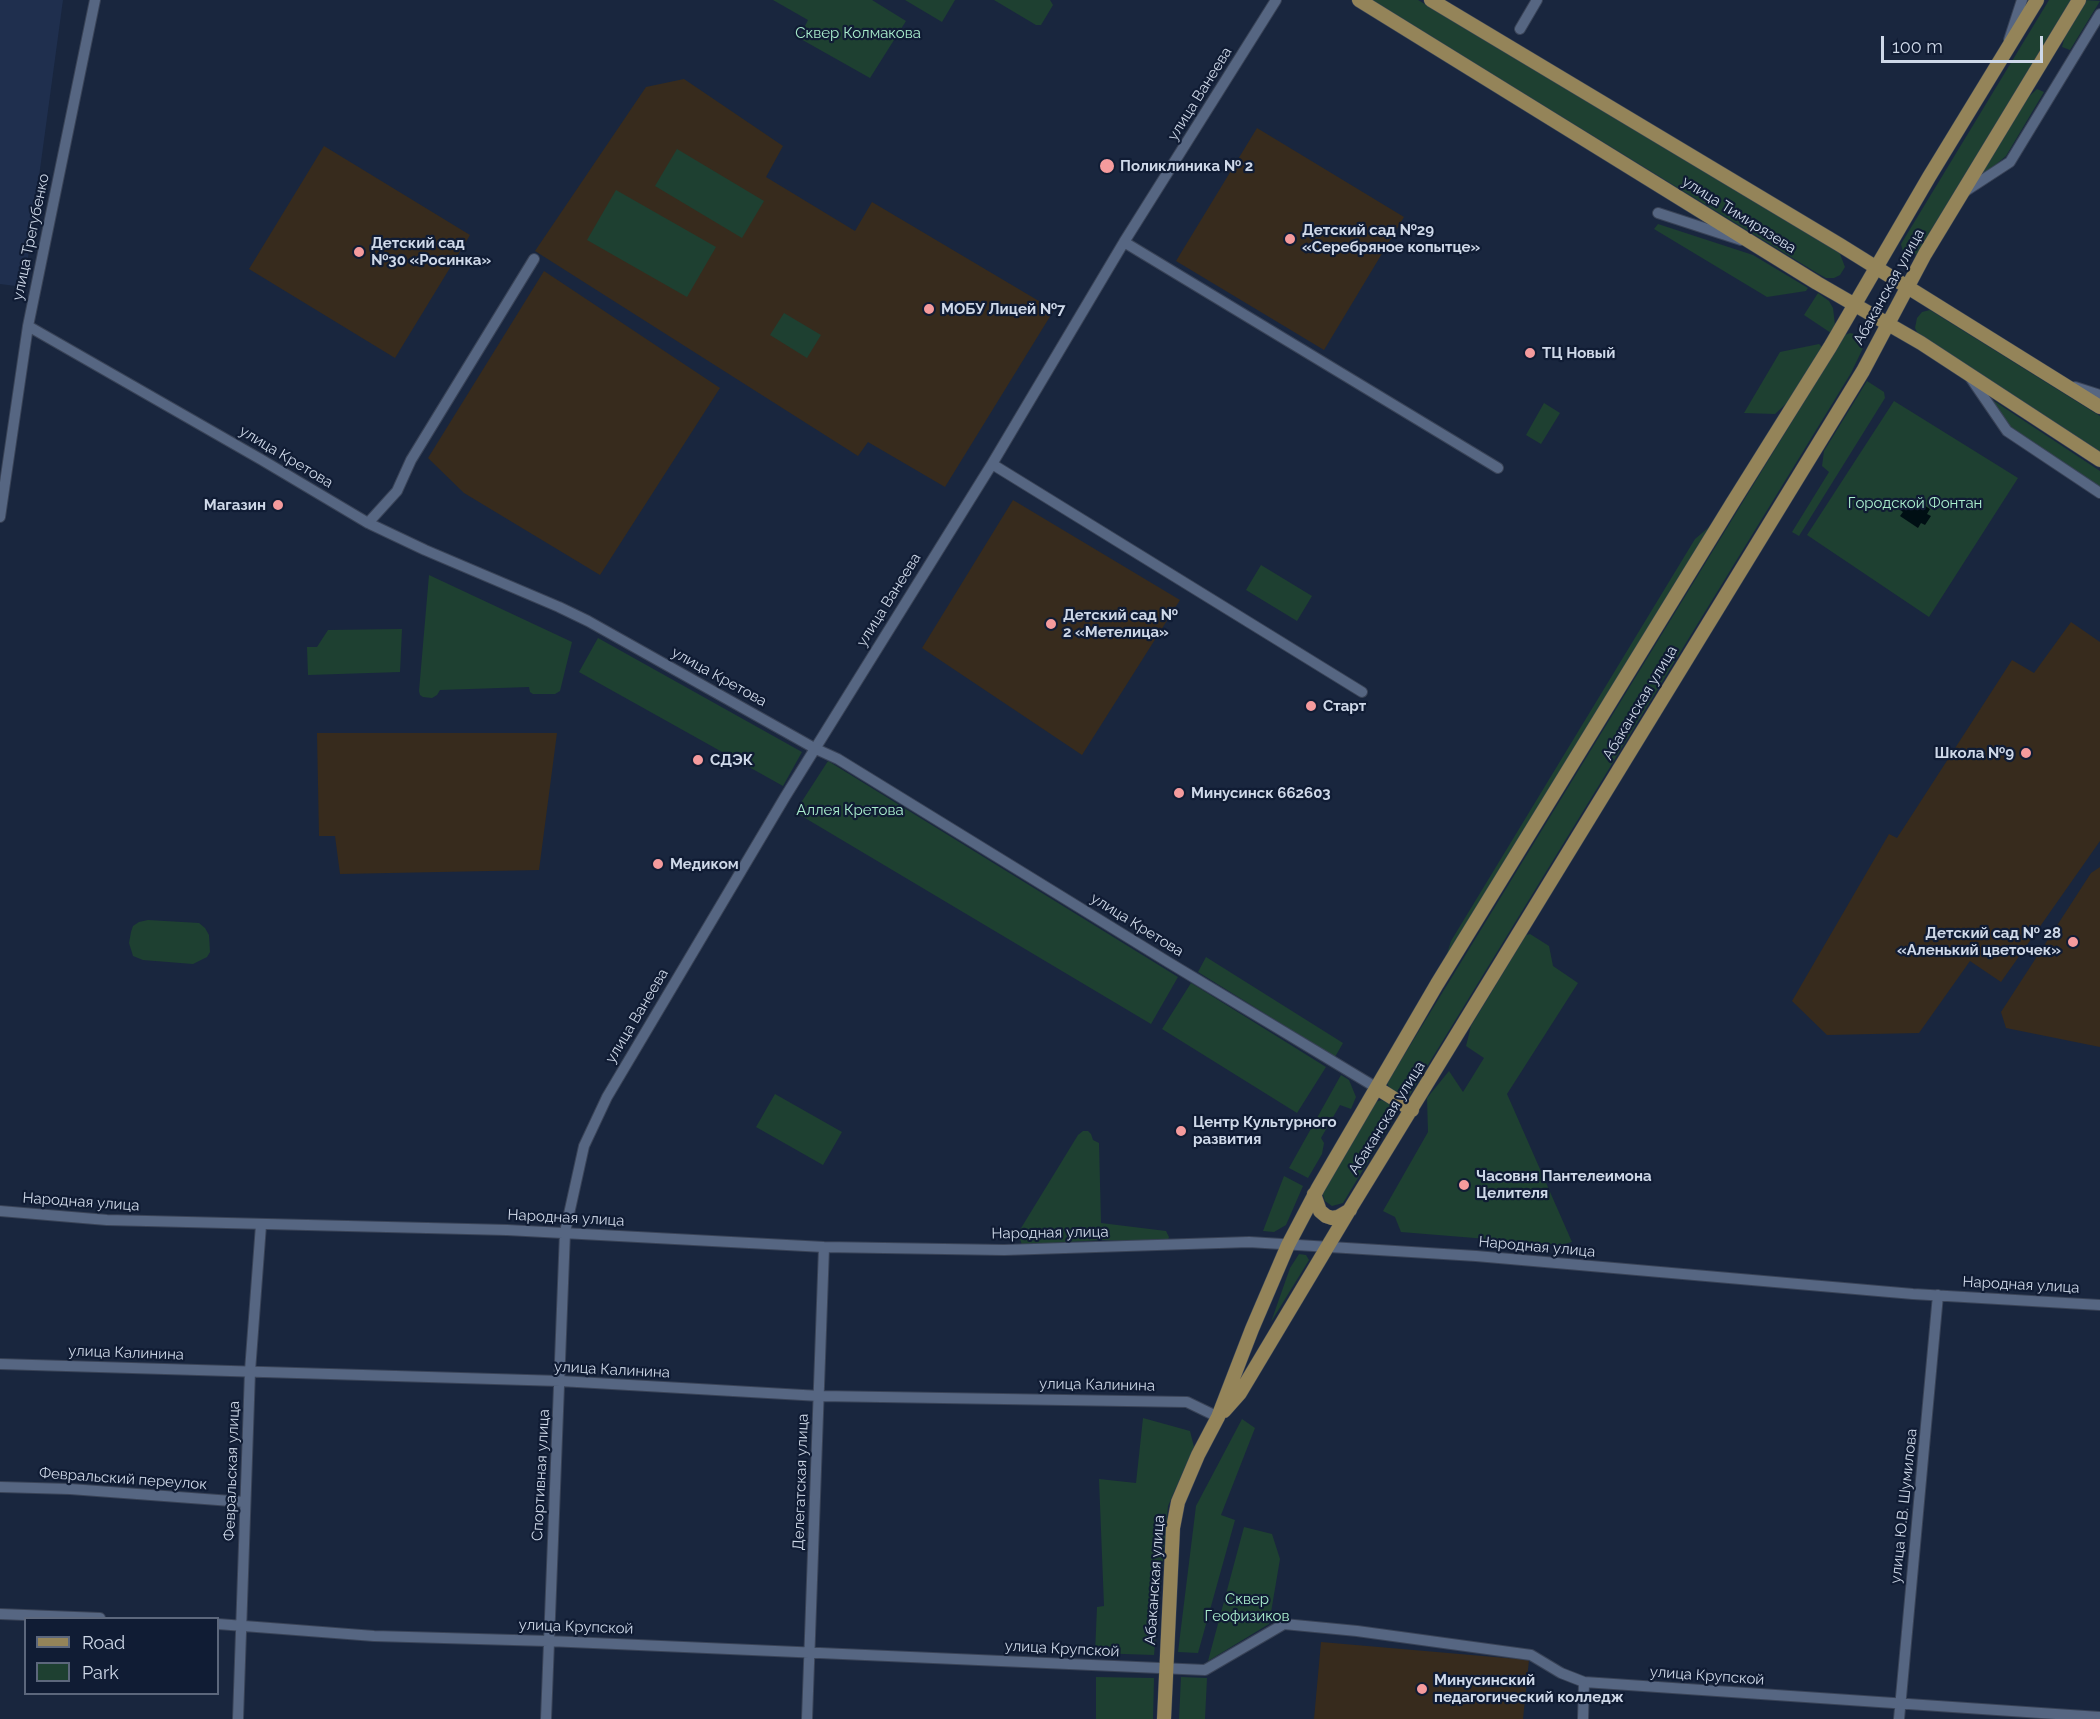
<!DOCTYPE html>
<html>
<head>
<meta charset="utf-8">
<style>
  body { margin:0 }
  #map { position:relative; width:2100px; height:1719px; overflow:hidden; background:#19263e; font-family:Raleway,sans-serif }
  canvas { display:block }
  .legend { position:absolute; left:24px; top:1617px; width:195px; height:78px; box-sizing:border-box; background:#101c34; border:2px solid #5c677c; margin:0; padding:8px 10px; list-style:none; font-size:18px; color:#ced8e8 }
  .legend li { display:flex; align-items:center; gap:12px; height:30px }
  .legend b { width:30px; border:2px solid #5c677c }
  .scale { position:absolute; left:1881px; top:36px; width:162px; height:27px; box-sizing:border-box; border:3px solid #ced8e8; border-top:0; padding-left:8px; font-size:18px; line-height:21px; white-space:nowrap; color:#ced8e8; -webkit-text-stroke:4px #101c34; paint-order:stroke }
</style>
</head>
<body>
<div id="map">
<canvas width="2100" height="1719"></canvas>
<ul class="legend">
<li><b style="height:8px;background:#948459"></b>Road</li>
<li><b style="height:16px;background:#1e4031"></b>Park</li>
</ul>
<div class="scale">100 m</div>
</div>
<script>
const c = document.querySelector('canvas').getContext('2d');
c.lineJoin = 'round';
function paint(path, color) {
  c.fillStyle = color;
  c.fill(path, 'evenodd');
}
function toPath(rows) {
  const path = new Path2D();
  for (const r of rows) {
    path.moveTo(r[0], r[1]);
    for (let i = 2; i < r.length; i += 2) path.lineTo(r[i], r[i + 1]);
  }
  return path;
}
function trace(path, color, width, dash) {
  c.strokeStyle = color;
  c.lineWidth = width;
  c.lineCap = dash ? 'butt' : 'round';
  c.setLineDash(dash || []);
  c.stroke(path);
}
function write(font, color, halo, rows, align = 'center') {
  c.font = font + ' Raleway,sans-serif';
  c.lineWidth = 4.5;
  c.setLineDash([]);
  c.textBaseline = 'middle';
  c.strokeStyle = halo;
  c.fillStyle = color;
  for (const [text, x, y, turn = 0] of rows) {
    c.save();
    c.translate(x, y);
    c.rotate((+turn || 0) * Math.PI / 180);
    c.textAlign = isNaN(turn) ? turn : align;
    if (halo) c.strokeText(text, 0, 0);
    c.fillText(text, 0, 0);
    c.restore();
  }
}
paint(toPath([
  [0,0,63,0,24,287,0,284]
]), '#1f2f4e');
paint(toPath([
  [684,79,783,146,766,177,855,231,872,202,1054,310,945,487,868,442,858,456,535,251,646,87],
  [1257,128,1404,217,1324,350,1176,261],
  [324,146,470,235,395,358,249,269],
  [544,271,720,388,600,575,464,493,428,458],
  [1013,500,1180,600,1082,755,922,648],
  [2071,622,2100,642,2100,841,2001,982,1970,961,1919,1033,1827,1035,1792,1001,1889,834,1897,838,2012,660,2034,673],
  [317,733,557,733,539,870,340,874,335,836,319,836],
  [2100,867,2100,1047,2006,1028,2001,1012,2091,873],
  [1321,1642,1529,1660,1523,1719,1314,1719]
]), '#372b1d');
paint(toPath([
  [773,0,872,0,906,21,870,78,799,38,808,20],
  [905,0,955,0,942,22],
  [994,0,1050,0,1053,5,1041,25,1036,25],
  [1371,0,1418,0,1833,247,1840,254,1845,267,1840,275,1834,278,1826,278,1817,273],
  [2049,0,2071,0,1917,254,1909,256,1903,252,1901,244],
  [2084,0,2100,1,2070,50,2062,47,2068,25],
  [2037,89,2044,92,2006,156,1976,181,2021,104],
  [677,149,764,201,742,238,655,186],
  [616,190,716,247,687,297,587,240],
  [1658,224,1753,255,1808,288,1806,291,1767,297,1654,229],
  [1818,293,1829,301,1833,308,1835,325,1831,333,1804,315],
  [1930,310,2100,416,2100,454,1919,336,1915,328,1917,318,1922,312],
  [784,313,821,335,807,358,770,335],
  [1850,333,1859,335,1863,348,1851,373,1409,1096,1403,1097,1390,1089,1387,1083,1845,335],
  [1819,344,1822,347,1789,401,1775,414,1744,413,1780,352],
  [1867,381,1884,392,1885,398,1799,536,1792,532,1829,472,1822,466,1824,451],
  [1991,399,2100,471,2100,489,2009,427],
  [1894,401,2018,478,1929,617,1807,535],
  [1544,403,1560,413,1541,444,1526,435],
  [1715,522,1445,960,1451,941,1695,539],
  [1261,565,1312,596,1297,621,1246,590],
  [429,575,572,642,560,691,555,694,533,694,530,692,529,687,440,690,437,695,432,698,423,697,420,695,419,691],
  [402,629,400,672,308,675,307,647,317,647,328,630],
  [598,638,802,752,783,786,579,672],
  [828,761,1178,977,1151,1024,795,812],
  [148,920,199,923,205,928,209,935,210,952,207,957,193,964,143,960,133,956,129,943,131,932,133,926,139,922],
  [1530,934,1549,946,1553,966,1578,983,1507,1094,1572,1242,1561,1245,1401,1232,1395,1217,1383,1211,1428,1132,1427,1098,1449,1071,1463,1092,1484,1058,1466,1046,1471,1026,1526,935],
  [1206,957,1343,1043,1335,1057,1198,972],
  [1191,983,1326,1067,1297,1113,1162,1029],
  [1341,1075,1349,1080,1356,1097,1351,1109,1340,1105,1321,1138,1324,1143,1322,1154,1308,1178,1289,1168],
  [775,1094,842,1132,823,1165,756,1127],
  [1382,1100,1395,1107,1396,1115,1343,1203,1332,1206,1325,1201,1322,1192,1375,1102],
  [1083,1131,1088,1131,1091,1134,1093,1140,1099,1143,1101,1223,1166,1231,1169,1237,1168,1240,1163,1243,1102,1240,1022,1245,1018,1233,1078,1135],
  [1284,1176,1303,1186,1286,1225,1274,1232,1263,1231],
  [1299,1254,1306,1255,1309,1260,1271,1322,1290,1268],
  [1143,1418,1190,1431,1194,1447,1168,1506,1154,1655,1095,1653,1097,1607,1104,1606,1099,1479,1136,1483],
  [1242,1419,1255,1428,1221,1515,1235,1520,1198,1653,1178,1652,1196,1506],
  [1244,1527,1272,1534,1280,1559,1269,1624,1208,1661],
  [1096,1677,1154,1678,1153,1719,1096,1719],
  [1181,1677,1207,1678,1205,1719,1179,1719]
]), '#1e4031');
paint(toPath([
  [1912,498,1930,509,1927,514,1931,516,1925,525,1921,523,1918,528,1900,516,1903,512,1899,509,1904,500,1909,502]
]), '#000f14');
const minor = toPath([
  [1520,29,1537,0],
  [2009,40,2022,0],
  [1964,192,2010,162,2100,14],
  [1658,213,1741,240],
  [1124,242,1498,468],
  [28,326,262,460,368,523,425,550,559,607,588,621,816,749,838,759,1168,962,1377,1088],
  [1970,377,2007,431,2100,493],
  [2075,387,2100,395],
  [992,464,1362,692],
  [0,517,28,326,95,0],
  [368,523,397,491,411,460,534,259],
  [0,1211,107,1220,507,1230,824,1247,1004,1250,1249,1242,1476,1256,1913,1294,2100,1305],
  [0,1364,560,1381,820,1396,1187,1402,1218,1417],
  [0,1487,70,1489,245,1502],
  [0,1614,100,1618],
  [218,1624,374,1636,548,1641,1205,1670,1284,1624,1357,1631,1531,1655,1561,1673,1584,1682,2100,1717],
  [238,1719,250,1371,261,1225],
  [546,1719,565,1232,584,1146,607,1097,785,797,992,464,1124,242,1276,0],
  [807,1719,824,1247],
  [1583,1719,1584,1682],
  [1899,1719,1938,1295]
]);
const major = toPath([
  [1359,0,1817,283,1921,343,2100,460],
  [1431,0,1840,245,2100,407],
  [1377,1088,1412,1110],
  [1314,1194,1320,1211,1326,1216,1332,1218,1338,1217,1350,1210],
  [1224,1411,1240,1393,1350,1209,1863,371,1925,254,2079,0],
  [1164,1719,1173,1528,1178,1502,1198,1455,1218,1417,1252,1329,1288,1245,1318,1188,1437,984,1733,502,1830,347,1929,177,2037,0]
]);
trace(minor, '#394357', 12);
trace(major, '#394357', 15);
trace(minor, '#566682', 10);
trace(major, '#948459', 14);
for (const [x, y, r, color] of [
  [1107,166,8,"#f59b9d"],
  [1290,239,6,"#f59b9d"],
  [359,252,6,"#f59b9d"],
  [929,309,6,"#f59b9d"],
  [1530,353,6,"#f59b9d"],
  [278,505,6,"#f59b9d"],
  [1051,624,6,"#f59b9d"],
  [1311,706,6,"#f59b9d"],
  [2026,753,6,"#f59b9d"],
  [698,760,6,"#f59b9d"],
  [1179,793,6,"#f59b9d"],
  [658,864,6,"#f59b9d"],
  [2073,942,6,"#f59b9d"],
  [1181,1131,6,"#f59b9d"],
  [1464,1185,6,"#f59b9d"],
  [1422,1689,6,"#f59b9d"]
]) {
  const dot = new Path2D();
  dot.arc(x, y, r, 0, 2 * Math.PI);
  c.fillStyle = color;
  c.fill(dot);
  trace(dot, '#101c34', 2);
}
write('15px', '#a9edcd', '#101c34', [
  ["Сквер Колмакова",858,33],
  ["Городской Фонтан",1915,503],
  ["Аллея Кретова",850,810],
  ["Сквер",1247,1599],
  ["Геофизиков",1247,1616]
]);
write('15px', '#ced8e8', '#101c34', [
  ["улица Ванеева",1200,94,-58],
  ["улица Тимирязева",1739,215,32],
  ["улица Трегубенко",31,237,-78],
  ["Абаканская улица",1889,287,-61],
  ["улица Кретова",286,457,31],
  ["улица Ванеева",889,600,-58],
  ["улица Кретова",719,677,29],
  ["Абаканская улица",1640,703,-59],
  ["улица Кретова",1137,925,32],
  ["улица Ванеева",637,1016,-59],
  ["Абаканская улица",1387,1118,-58],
  ["Народная улица",81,1202,4],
  ["Народная улица",566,1218,3],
  ["Народная улица",1050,1233,-1],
  ["Народная улица",1537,1247,5],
  ["Народная улица",2021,1285,3],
  ["улица Калинина",126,1353,2],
  ["улица Калинина",612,1370,3],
  ["улица Калинина",1097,1385,1],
  ["Февральская улица",232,1471,-88],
  ["Спортивная улица",541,1475,-87],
  ["Февральский переулок",123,1479,4],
  ["Делегатская улица",801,1482,-88],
  ["улица Ю.В. Шумилова",1904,1506,-84],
  ["Абаканская улица",1155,1580,-86],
  ["улица Крупской",576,1627,2],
  ["улица Крупской",1062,1649,3],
  ["улица Крупской",1707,1676,4]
]);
write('bold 15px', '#ced8e8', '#101c34', [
  ["Поликлиника № 2",1120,166],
  ["Детский сад №29",1302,230],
  ["«Серебряное копытце»",1302,247],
  ["Детский сад",371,243],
  ["№30 «Росинка»",371,260],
  ["МОБУ Лицей №7",941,309],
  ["ТЦ Новый",1542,353],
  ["Магазин",266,505,"right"],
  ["Детский сад №",1063,615],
  ["2 «Метелица»",1063,632],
  ["Старт",1323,706],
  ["Школа №9",2014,753,"right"],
  ["СДЭК",710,760],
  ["Минусинск 662603",1191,793],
  ["Медиком",670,864],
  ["Детский сад № 28",2061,933,"right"],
  ["«Аленький цветочек»",2061,950,"right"],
  ["Центр Культурного",1193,1122],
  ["развития",1193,1139],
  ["Часовня Пантелеимона",1476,1176],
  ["Целителя",1476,1193],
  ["Минусинский",1434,1680],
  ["педагогический колледж",1434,1697]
], 'left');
</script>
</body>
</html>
